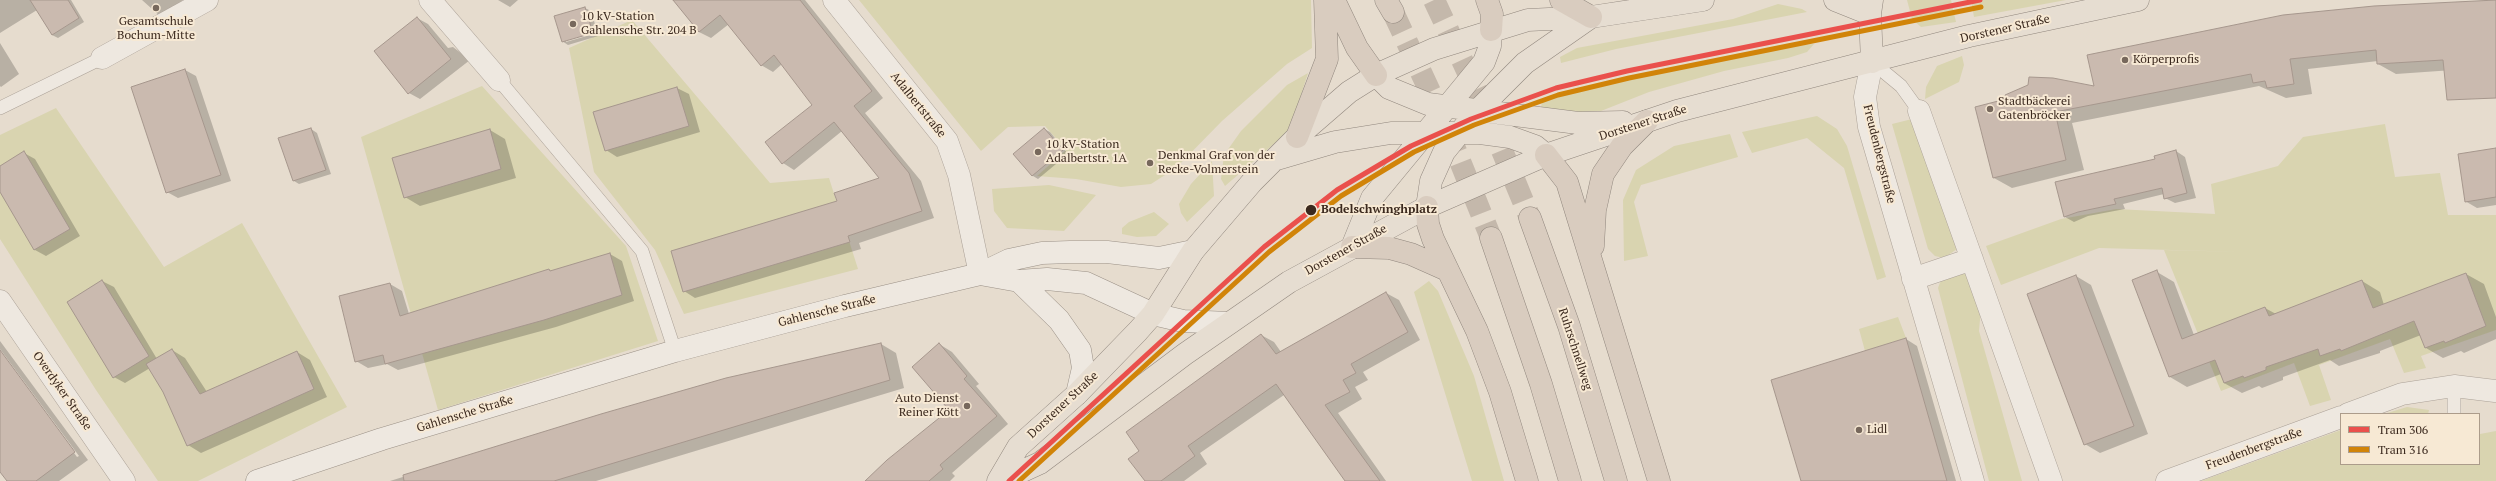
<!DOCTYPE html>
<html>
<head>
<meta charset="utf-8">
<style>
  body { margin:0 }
  #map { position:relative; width:2496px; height:481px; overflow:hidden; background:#e6dcce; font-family:"PT Serif",serif }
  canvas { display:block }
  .legend { position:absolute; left:2340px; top:413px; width:140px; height:52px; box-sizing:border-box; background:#f7e9d4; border:1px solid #ac9c8b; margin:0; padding:5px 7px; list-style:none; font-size:12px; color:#3b291e }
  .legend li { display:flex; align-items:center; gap:8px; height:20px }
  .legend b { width:20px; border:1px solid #ac9c8b }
</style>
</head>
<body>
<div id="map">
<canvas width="2496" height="481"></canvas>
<ul class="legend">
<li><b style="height:5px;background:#ea504c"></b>Tram 306</li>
<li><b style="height:5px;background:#d18409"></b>Tram 316</li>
</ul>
</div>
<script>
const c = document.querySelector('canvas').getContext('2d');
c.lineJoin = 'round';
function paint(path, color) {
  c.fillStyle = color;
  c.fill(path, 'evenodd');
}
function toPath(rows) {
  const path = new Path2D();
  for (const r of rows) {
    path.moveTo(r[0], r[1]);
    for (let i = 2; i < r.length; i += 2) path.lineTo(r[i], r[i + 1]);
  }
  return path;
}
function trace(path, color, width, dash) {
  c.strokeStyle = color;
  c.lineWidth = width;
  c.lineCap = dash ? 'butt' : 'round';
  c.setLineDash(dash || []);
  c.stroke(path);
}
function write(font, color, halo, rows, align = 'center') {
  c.font = font + ' "PT Serif",serif';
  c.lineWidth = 4;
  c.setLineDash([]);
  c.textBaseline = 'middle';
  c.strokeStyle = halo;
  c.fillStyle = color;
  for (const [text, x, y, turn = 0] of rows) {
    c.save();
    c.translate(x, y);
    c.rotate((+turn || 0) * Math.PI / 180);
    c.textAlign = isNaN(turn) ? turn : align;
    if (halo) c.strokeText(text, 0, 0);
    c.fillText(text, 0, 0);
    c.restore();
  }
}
paint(toPath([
  [859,0,1311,0,1312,48,1287,64,1222,121,1176,168,1151,184,1121,187,1076,179,1037,176,1066,150,1045,126,1008,127,981,151],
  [1907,0,1951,0,1956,22,1921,27,1912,19],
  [1971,0,2066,0,1974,17],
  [1778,4,1802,9,1807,12,1616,49,1561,63,1560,57,1577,48,1733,19],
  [632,20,770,183,829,178,858,269,684,314,655,250,594,172,569,48],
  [1814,44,1807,52,1788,58,1724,71,1649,92,1601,111,1579,112,1541,108,1542,101,1626,78,1783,46],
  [1962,56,1964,65,1959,82,1925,99,1926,87,1937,66],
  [1308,73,1290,130,1225,186,1221,179,1224,155,1241,131,1287,85],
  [482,86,626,246,658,341,438,410,361,137],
  [56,108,164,267,242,223,347,407,198,481,158,481,96,390,0,239,0,135],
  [1817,116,1837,129,1847,146,1886,277,1877,280,1844,168,1807,138,1752,153,1742,132],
  [1912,119,1957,249,1944,258,1935,256,1928,249,1892,124],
  [2385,124,2395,177,2440,173,2448,215,2496,215,2496,330,2421,356,2426,368,2404,373,2390,339,2319,365,2331,400,2310,406,2294,363,2221,391,2164,250,2245,252,2099,248,2001,285,1986,246,2061,219,2116,209,2215,214,2211,184,2278,166,2303,137],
  [1730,134,1738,157,1641,185,1634,202,1648,256,1624,261,1623,200,1636,170,1674,146],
  [1212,161,1214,196,1187,222,1181,213,1179,204,1191,184],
  [1049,185,1096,195,1064,231,1007,228,994,211,992,189],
  [1154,212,1169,224,1156,236,1137,237,1122,234,1122,228,1129,222],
  [1966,271,1981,308,1979,331,2022,481,1989,481,1938,288,1941,280],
  [1429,281,1438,291,1474,376,1504,481,1472,481,1414,292],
  [1898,317,1906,338,1865,351,1859,329],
  [2407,407,2429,410,2428,414,2384,414],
  [2341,430,2341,464,2479,464,2480,434,2496,431,2496,481,2201,481]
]), '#d9d4b0');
paint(toPath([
  [0,0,71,0,84,22,58,38,52,35,37,10,0,33],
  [142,0,183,0,161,17],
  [498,0,518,0,510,7],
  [674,0,805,0,883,98,865,113,921,181,934,218,859,243,861,249,695,298,684,291,880,179,842,131,794,170,783,163,814,105,782,64,773,72,761,65,729,24,711,38,699,32],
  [2496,0,2496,67,2396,74,2378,64,2378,61,2308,69,2312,94,2286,98,2259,86,2072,123,2084,170,2012,188,1994,178,1976,107,2096,87],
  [585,8,591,11,597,31,566,40,566,42,597,33,598,36,568,45,562,41],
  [417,18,428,24,448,48,453,47,470,60,420,99,409,93],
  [0,43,19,74,1,87,0,86],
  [185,70,196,76,231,181,178,198,167,192],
  [677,88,689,94,700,132,617,157,606,150],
  [311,129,317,133,331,174,299,184,294,181],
  [1044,129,1050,132,1068,154,1038,179,1033,176,1014,154],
  [490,130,505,139,516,178,420,206,405,197],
  [2496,149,2496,205,2477,208,2465,201],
  [2176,151,2185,157,2196,198,2175,203,2165,198,2164,194,2123,204,2125,209,2088,216,2074,222,2065,217,2056,183,2156,160],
  [24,153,35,159,80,236,46,256,35,250,0,190,0,167],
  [610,254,622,261,634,301,556,327,398,370,387,364,368,368,356,361,390,284,402,291,409,314,549,270,552,272],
  [2157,272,2174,282,2194,335,2265,308,2276,314,2362,281,2380,292,2384,305,2466,274,2484,284,2496,317,2496,339,2464,353,2461,351,2443,358,2426,348,2421,335,2380,351,2380,353,2339,366,2330,360,2283,377,2283,380,2262,388,2259,386,2242,393,2224,383,2221,374,2187,387,2170,377],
  [2076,276,2091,285,2148,434,2100,453,2085,444],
  [102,281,114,287,157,359,172,350,185,358,207,392,297,352,310,360,327,397,201,453,188,445,164,391,150,368,125,383,114,377],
  [1386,293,1399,300,1420,340,1363,372,1368,380,1355,387,1362,399,1338,413,1386,481,1346,481,1284,395,1200,453,1207,464,1184,481,1146,481,1140,452,1261,335,1274,342,1281,352],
  [1906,339,1917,346,1956,481,1802,481],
  [0,341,88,460,59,481,8,481,0,470,0,352,77,457,79,456,0,349],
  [881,344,896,353,904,388,596,481,390,481,601,415],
  [939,344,952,352,979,384,976,386,1008,424,952,473,955,476,950,481,866,481,951,410]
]), '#0003');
const building = toPath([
  [30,0,68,0,79,18,52,35,30,0],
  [673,0,800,0,872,91,854,106,909,173,922,211,848,236,850,242,683,292,671,251,837,201,834,193,879,178,834,122,782,164,765,142,812,105,774,55,761,66,720,15,699,32,673,0],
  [2496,0,2496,98,2447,100,2443,60,2377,64,2376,50,2290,59,2294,84,2267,88,2265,81,2253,83,2251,74,2055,112,2066,160,1993,178,1975,107,2006,99,2005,95,2028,85,2029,77,2053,78,2094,86,2087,55,2283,15,2374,6,2496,0],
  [585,7,593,33,562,42,554,16,585,7],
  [417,17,451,59,408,94,374,51,417,17],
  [185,69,221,175,166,193,131,87,185,69],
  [677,87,689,126,605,151,593,112,677,87],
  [311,128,326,170,293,181,278,138,311,128],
  [1044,128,1063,150,1032,176,1013,154,1044,128],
  [490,129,501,169,404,198,392,158,490,129],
  [2496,148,2496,197,2465,202,2458,154,2496,148],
  [2176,150,2187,193,2164,199,2162,188,2114,199,2116,204,2078,212,2064,217,2055,182,2155,159,2154,156,2176,150],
  [24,151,70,229,34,250,0,192,0,166,24,151],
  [610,253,622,295,544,320,385,364,383,355,355,362,339,296,390,283,400,316,549,269,550,271,610,253],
  [2157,270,2182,339,2265,307,2269,316,2362,280,2373,308,2466,273,2486,326,2445,343,2444,341,2425,348,2414,321,2341,351,2340,349,2320,356,2318,349,2266,367,2266,370,2244,378,2243,376,2224,383,2215,360,2169,377,2132,280,2157,270],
  [2076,275,2134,426,2084,445,2027,294,2076,275],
  [102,280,149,356,113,378,67,302,102,280],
  [1386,292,1408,332,1351,364,1356,373,1343,380,1350,392,1325,405,1380,481,1345,481,1276,384,1188,446,1195,456,1161,481,1145,481,1128,459,1139,451,1126,432,1261,334,1276,354,1386,292],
  [1906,338,1947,481,1801,481,1771,380,1906,338],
  [881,343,890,380,554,481,404,481,403,475,601,414,726,378,881,343],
  [939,343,967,376,964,379,997,416,940,465,943,469,929,481,865,481,887,460,949,410,912,367,939,343],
  [172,349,200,394,297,351,314,389,187,446,163,392,146,364,172,349],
  [0,350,75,452,36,481,7,481,0,472,0,350]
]);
paint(building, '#cabaaf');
trace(building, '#a6978d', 1);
trace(toPath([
  [1434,0,1484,107,1530,218],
  [1393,12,1445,124,1491,238]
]), '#c4b8ab', 22, [22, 11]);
const lane = toPath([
  [1872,62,1901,86,1919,111],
  [499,80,642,251,675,351],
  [0,108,102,58],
  [2454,414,2454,386]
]);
const street = toPath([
  [430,0,499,80],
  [834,0,947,141,959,175,980,274],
  [102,58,207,0],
  [1872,62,1865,97,1869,127,1973,481],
  [1919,111,2051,481],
  [1913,279,1972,259],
  [0,301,124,481],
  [2348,414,2402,394,2454,386,2495,391],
  [2167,481,2341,417]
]);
const secondary = toPath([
  [980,274,1019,281,1047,279,1086,283,1153,314,1183,321,1229,323],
  [1019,281,1059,320,1080,350,1083,368,1077,394],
  [257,481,382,439,675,351,845,306,980,274,1009,260,1042,253,1070,252,1107,252,1159,258,1193,251]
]);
const primary = toPath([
  [1835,0,1870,14],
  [1872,62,1870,14,1872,0],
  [1376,75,1389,88,1428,104,1578,123,1623,122],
  [1277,159,1335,142,1391,133,1480,133,1510,137,1535,146,1546,155],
  [1427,207,1431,181,1444,152,1478,110,1525,63,1591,17],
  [1352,247,1372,198,1484,62,1490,46,1491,30],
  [998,481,1018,447,1077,394,1138,331,1153,314,1193,251,1252,182,1297,137,1349,92,1376,75,1434,49,1528,20,1591,17,1703,0],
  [1001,481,1040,463,1185,354,1289,282,1427,207,1546,155,1677,111,1969,36,2138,0]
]);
const highway = toPath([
  [1334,0,1357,48,1376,75],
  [1386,0,1393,12],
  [1487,0,1492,14,1491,30],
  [1561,0,1591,17],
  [1297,137,1327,59,1325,0],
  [1546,155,1567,182,1659,481],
  [1427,207,1428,224,1433,239,1477,331,1500,392,1527,481],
  [1530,218,1569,326,1616,481],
  [1491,238,1541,384,1570,481],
  [1593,246,1595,210,1603,174,1622,146,1647,121],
  [1352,247,1389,248,1411,254,1447,270]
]);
trace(lane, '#aba197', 14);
trace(street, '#aba197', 23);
trace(secondary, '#9b9187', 23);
trace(primary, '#91877e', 23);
trace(highway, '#91877e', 23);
trace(lane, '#eee8e0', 13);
trace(street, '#eee8e0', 22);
trace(secondary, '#eee8e0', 22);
trace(primary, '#e6ddd1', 22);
trace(highway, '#d9ccbf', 22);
trace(toPath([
  [1009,481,1264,247,1337,190,1411,146,1471,119,1556,88,1627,71,1980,0]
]), '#ea504c', 5);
trace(toPath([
  [1019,481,1269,252,1341,196,1414,152,1474,125,1558,95,1629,78,1981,7]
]), '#d18409', 5);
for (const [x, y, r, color] of [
  [156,8,4,"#77685c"],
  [573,24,4,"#77685c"],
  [2125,60,4,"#77685c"],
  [1990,109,4,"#77685c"],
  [1038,152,4,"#77685c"],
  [1150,163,4,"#77685c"],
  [1311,210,6,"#3b291e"],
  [967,406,4,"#77685c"],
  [1859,430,4,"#77685c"]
]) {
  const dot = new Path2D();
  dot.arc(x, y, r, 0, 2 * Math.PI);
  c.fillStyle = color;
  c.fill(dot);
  trace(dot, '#f7e9d4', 1.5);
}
write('12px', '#3b291e', '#f7e9d4', [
  ["10 kV-Station",581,17],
  ["Gahlensche Str. 204 B",581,31],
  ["Gesamtschule",156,22,"center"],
  ["Bochum-Mitte",156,36,"center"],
  ["Körperprofis",2133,60],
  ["Stadtbäckerei",1998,102],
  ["Gatenbröcker",1998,116],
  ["10 kV-Station",1046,145],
  ["Adalbertstr. 1A",1046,159],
  ["Denkmal Graf von der",1158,156],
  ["Recke-Volmerstein",1158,170],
  ["Auto Dienst",959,399,"right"],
  ["Reiner Kött",959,413,"right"],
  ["Lidl",1867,430]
], 'left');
write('12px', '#3b291e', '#f7e9d4', [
  ["Dorstener Straße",2005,29,-13],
  ["Adalbertstraße",918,105,51],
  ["Dorstener Straße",1643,123,-18],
  ["Freudenbergstraße",1879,154,76],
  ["Dorstener Straße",1346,250,-29],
  ["Gahlensche Straße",827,311,-14],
  ["Ruhrschnellweg",1575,349,72],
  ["Overdyker Straße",62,391,55],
  ["Dorstener Straße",1063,405,-43],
  ["Gahlensche Straße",465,414,-17],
  ["Freudenbergstraße",2254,449,-20]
]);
write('bold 12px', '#3b291e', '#f7e9d4', [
  ["Bodelschwinghplatz",1321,210]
], 'left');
</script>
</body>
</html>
